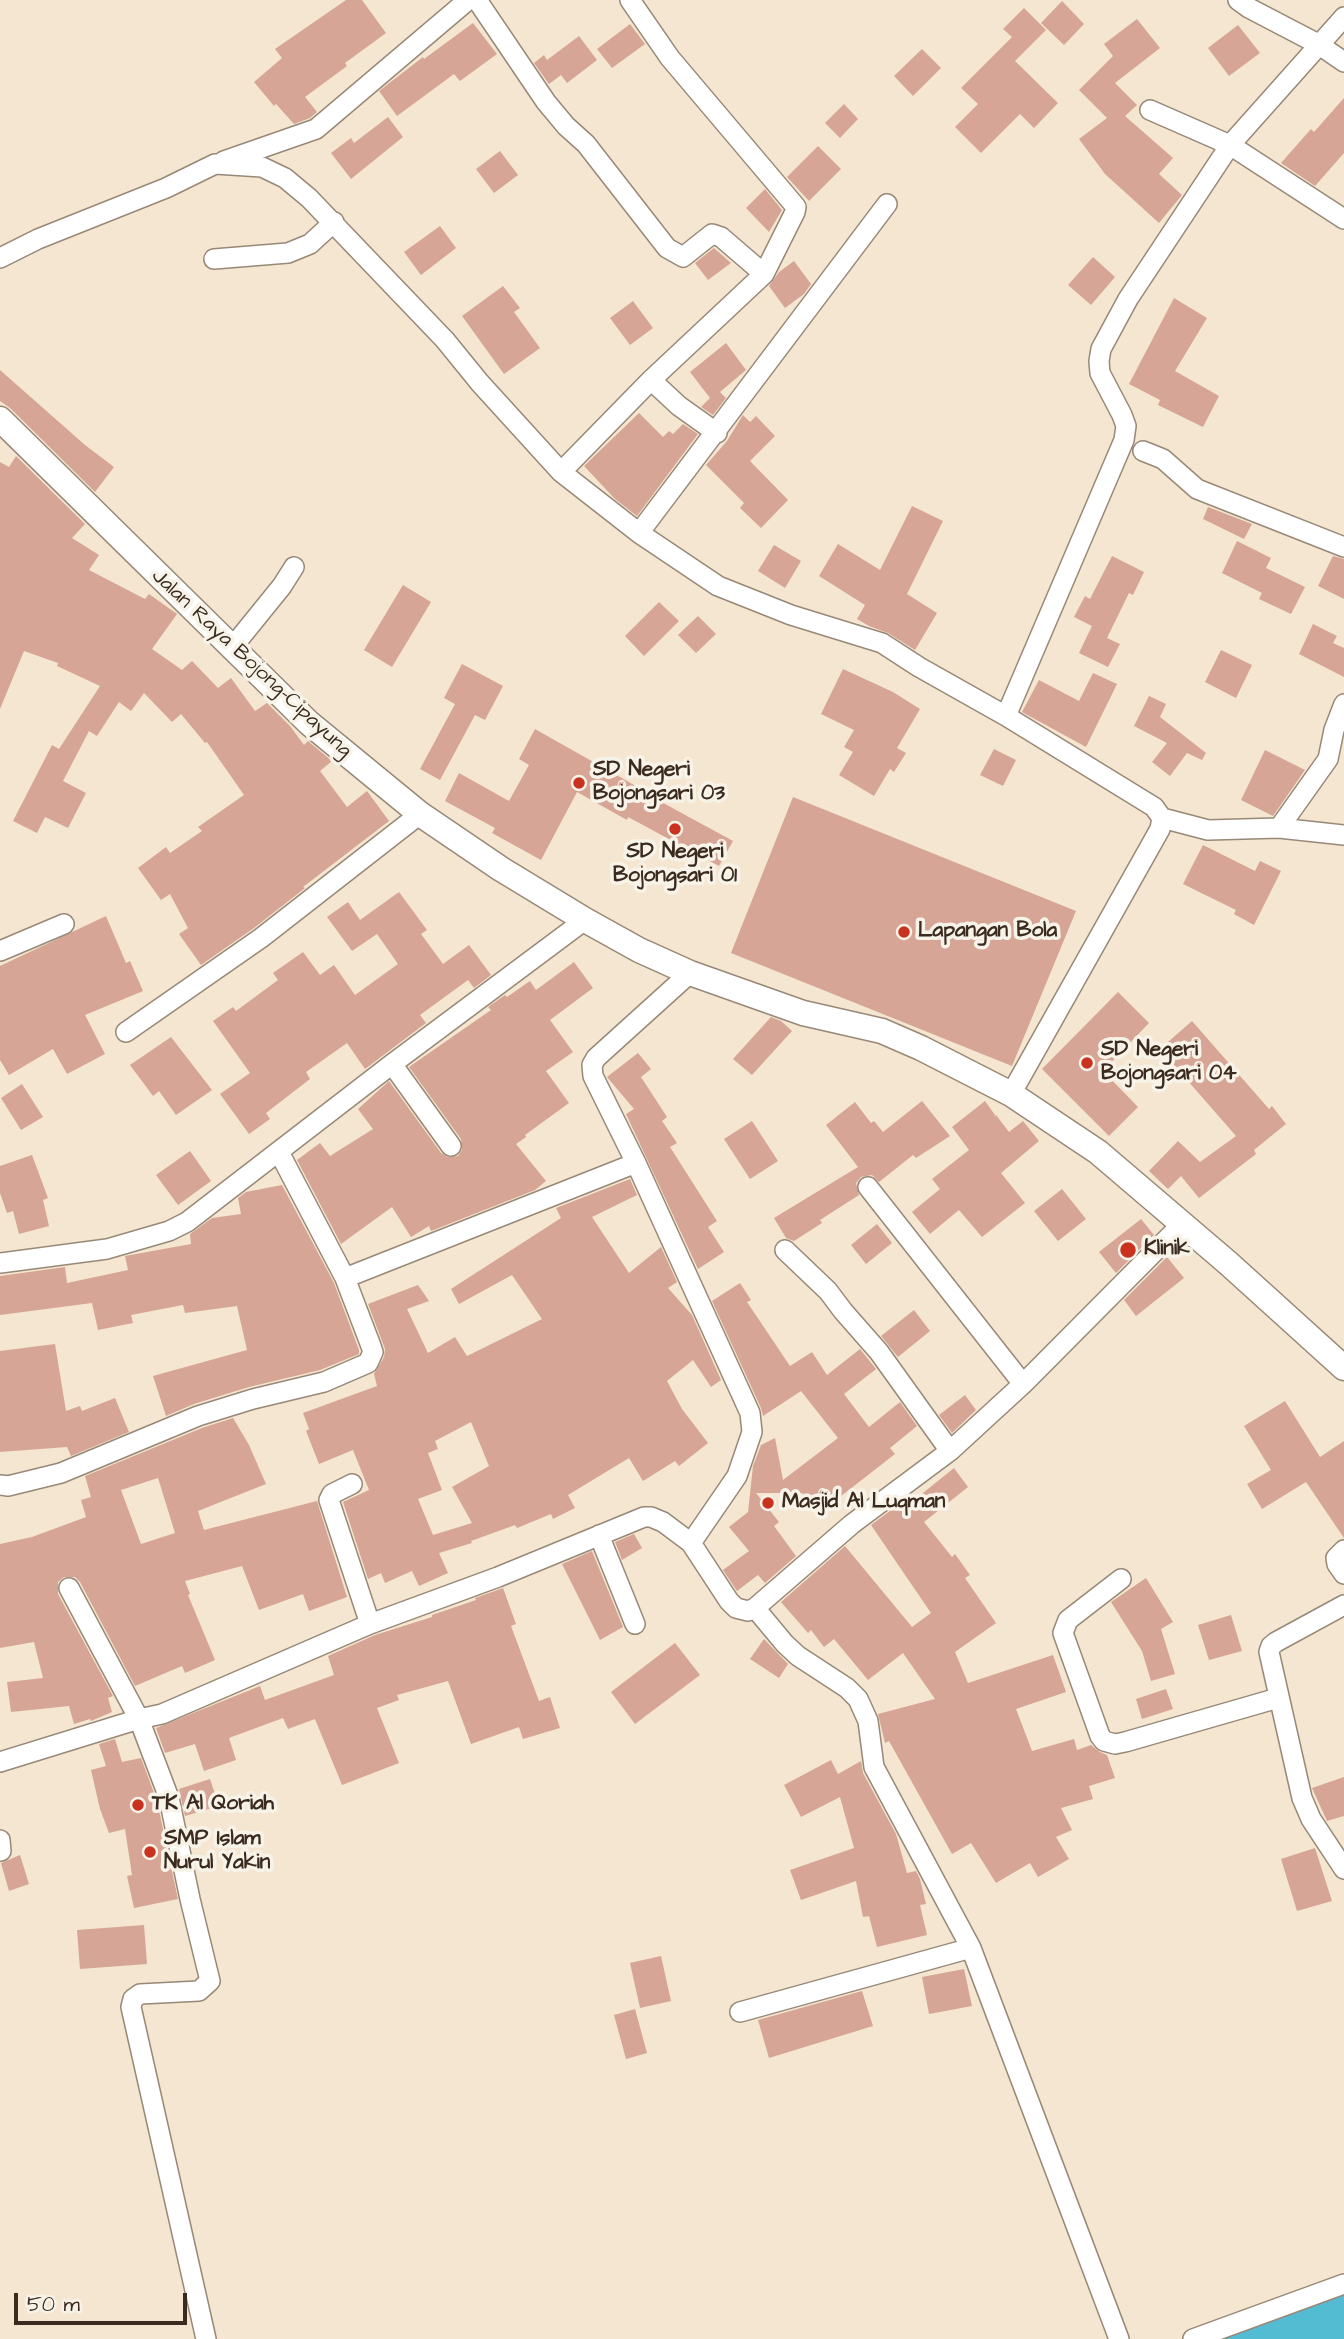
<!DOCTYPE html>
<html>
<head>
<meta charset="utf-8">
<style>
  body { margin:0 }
  #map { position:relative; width:1344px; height:2339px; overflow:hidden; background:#f4e6d0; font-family:"Architects Daughter",sans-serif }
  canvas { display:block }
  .scale { position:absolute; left:14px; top:2293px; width:173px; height:32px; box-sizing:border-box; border:4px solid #3b2a1e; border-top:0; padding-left:9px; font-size:21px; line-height:24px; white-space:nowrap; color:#3b2a1e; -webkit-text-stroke:5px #f7f3e8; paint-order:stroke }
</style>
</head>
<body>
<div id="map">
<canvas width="1344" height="2339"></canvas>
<div class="scale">50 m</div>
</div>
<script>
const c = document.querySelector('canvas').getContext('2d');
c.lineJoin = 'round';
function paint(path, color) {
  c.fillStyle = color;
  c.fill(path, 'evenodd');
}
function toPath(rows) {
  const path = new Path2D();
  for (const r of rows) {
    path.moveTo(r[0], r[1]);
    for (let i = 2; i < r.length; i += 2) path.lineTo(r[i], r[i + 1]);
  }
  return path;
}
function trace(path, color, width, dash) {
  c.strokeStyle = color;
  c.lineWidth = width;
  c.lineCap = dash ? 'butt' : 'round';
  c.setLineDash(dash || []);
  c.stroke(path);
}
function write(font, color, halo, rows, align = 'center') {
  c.font = font + ' "Architects Daughter",sans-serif';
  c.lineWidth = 7;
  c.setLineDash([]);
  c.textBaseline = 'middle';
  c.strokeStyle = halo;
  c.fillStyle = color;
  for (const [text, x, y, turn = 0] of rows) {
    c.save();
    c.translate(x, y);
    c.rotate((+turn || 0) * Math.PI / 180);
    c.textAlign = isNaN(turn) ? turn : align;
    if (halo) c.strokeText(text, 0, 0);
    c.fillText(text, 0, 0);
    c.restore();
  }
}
paint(toPath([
  [1344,2284,1344,2339,1194,2339]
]), '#54bcd2');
paint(toPath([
  [346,0,362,0,386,33,345,63,347,66,305,97,317,112,310,118,294,124,276,104,274,106,254,82,282,58,275,49],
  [1062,1,1084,24,1064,45,1041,23],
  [1024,8,1046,30,1015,61,1058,103,1034,128,1020,114,981,153,955,127,978,104,961,88,1012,37,1003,29],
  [1137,19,1160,48,1115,83,1137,105,1125,116,1173,158,1159,174,1182,195,1159,223,1105,174,1079,139,1107,118,1079,90,1113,56,1104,44],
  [473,23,497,54,460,81,454,74,397,116,379,91,423,57,424,59],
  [630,24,645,44,612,68,597,49],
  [1238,25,1260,53,1229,76,1208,48],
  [579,36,597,60,567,83,561,75,549,84,534,63,544,55,547,60],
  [922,49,941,68,913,96,894,76],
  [1344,98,1344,153,1315,186,1281,163,1311,129,1314,132],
  [844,104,858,119,840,138,825,123],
  [388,117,403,137,351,179,331,153,351,138,354,143],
  [818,146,841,169,809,201,787,177],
  [500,151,518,175,494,193,476,169],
  [765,189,782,210,769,232,746,208],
  [440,226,456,248,421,275,404,252],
  [714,248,731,263,708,280,695,263],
  [1093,257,1115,277,1091,305,1068,285],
  [794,261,811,284,804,294,785,308,769,286,779,272],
  [503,286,520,308,514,312,540,348,504,374,462,316],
  [1174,298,1207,318,1175,371,1219,396,1203,427,1158,405,1160,400,1129,384],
  [633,301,653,328,630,345,610,318],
  [726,343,746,370,720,392,726,398,713,415,701,407,710,398,690,372],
  [0,370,85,445,114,467,95,492,10,408,0,401],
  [639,413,663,437,669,431,673,434,683,424,698,434,637,516,615,499,584,466],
  [743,415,750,422,756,416,775,436,750,461,788,500,761,528,740,508,744,503,706,465,727,441],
  [16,456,85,524,72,538,99,555,89,570,145,599,149,594,177,614,152,649,182,670,192,661,218,688,231,678,255,711,267,703,290,726,304,745,308,741,332,761,320,771,347,807,367,791,389,821,303,887,305,888,254,928,201,965,179,934,188,928,170,894,161,900,138,868,166,847,170,853,202,831,198,827,244,795,207,742,205,743,181,714,172,722,144,693,131,711,119,702,97,736,89,731,63,781,86,793,68,828,45,817,37,833,13,821,52,745,59,749,100,686,57,666,58,663,24,651,0,709,0,462,9,467],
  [912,506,943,521,907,594,937,613,915,650,888,633,869,626,857,619,865,605,819,576,838,544,880,570],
  [1208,507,1252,524,1244,539,1203,519],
  [1237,541,1271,558,1266,568,1305,587,1291,614,1259,599,1262,593,1222,573],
  [774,545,801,561,785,588,758,571],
  [1112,556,1144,572,1133,595,1129,593,1107,638,1120,644,1108,667,1079,653,1092,626,1074,617,1085,596,1090,599],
  [1333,556,1344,559,1344,599,1318,586],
  [403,585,431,602,392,667,364,650],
  [659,602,679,621,644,656,625,636],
  [698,616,716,634,696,653,678,635],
  [1313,624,1337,636,1333,643,1344,648,1344,677,1299,654],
  [1221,650,1252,665,1236,698,1205,682],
  [462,664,503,686,485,720,475,715,440,780,420,769,455,704,444,698],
  [843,669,893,692,920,709,897,748,906,753,894,772,890,769,874,796,839,775,853,752,844,747,854,730,821,714],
  [1093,673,1117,684,1086,747,1022,712,1039,680,1079,701],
  [1149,696,1166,704,1160,717,1206,753,1202,760,1187,753,1170,776,1152,762,1167,743,1134,726],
  [535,729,643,790,643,792,733,841,719,866,628,817,627,820,577,792,541,860,492,833,495,828,445,801,459,773,509,801,529,765,519,759],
  [994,749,1016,760,1003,786,980,775],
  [1265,750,1305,770,1273,816,1241,800],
  [793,797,1076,911,1012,1066,731,953],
  [1203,845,1255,871,1260,861,1281,871,1254,925,1234,914,1236,910,1183,884],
  [399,892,427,930,421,934,443,964,469,945,491,975,474,988,468,980,420,1015,426,1023,365,1069,347,1043,306,1072,310,1079,266,1113,270,1119,249,1134,220,1094,250,1073,213,1021,233,1007,236,1011,278,980,273,973,303,952,320,975,334,965,355,995,398,964,377,934,352,951,327,917,348,902,360,920],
  [106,916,126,963,130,961,143,991,85,1015,105,1054,67,1074,53,1049,9,1075,0,1060,0,966],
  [574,962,593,988,550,1020,573,1052,546,1071,569,1103,525,1135,526,1137,516,1144,546,1181,535,1190,431,1231,429,1226,411,1237,392,1207,341,1244,297,1160,320,1143,330,1156,373,1129,358,1109,389,1081,441,1153,447,1157,458,1156,462,1150,461,1139,409,1067,491,1010,488,1007,505,995,507,997,530,981,536,990],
  [1118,992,1149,1023,1103,1071,1138,1107,1109,1136,1042,1069],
  [771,1017,781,1021,792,1031,752,1075,733,1059],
  [1192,1021,1269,1109,1272,1106,1286,1124,1254,1150,1256,1154,1199,1198,1181,1176,1168,1189,1149,1171,1178,1141,1200,1162,1236,1136,1160,1049],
  [171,1037,212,1090,176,1115,159,1091,153,1096,130,1065],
  [638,1053,651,1069,641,1077,667,1117,662,1121,677,1143,670,1147,717,1221,708,1227,724,1252,698,1269,626,1114,634,1109,607,1077],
  [22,1084,43,1117,21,1130,1,1098],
  [922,1101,950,1136,916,1158,913,1155,879,1182,872,1175,861,1177,856,1183,859,1195,820,1220,822,1223,794,1241,786,1238,774,1218,858,1167,826,1125,855,1102,871,1123,874,1121,883,1132],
  [985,1101,995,1115,994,1117,996,1115,1009,1132,1023,1121,1039,1141,1001,1173,1025,1203,982,1237,959,1210,930,1234,912,1212,940,1189,932,1179,969,1150,952,1127],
  [752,1121,778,1161,750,1179,724,1139],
  [190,1151,211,1181,178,1205,156,1175],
  [32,1155,48,1198,43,1200,49,1226,19,1234,13,1211,7,1213,0,1193,0,1166],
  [630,1179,637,1195,592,1217,629,1273,661,1247,677,1282,668,1288,692,1315,721,1380,711,1387,693,1360,667,1381,682,1409,708,1443,679,1466,675,1461,643,1481,629,1458,568,1495,575,1508,553,1519,551,1514,517,1528,515,1525,471,1541,472,1543,439,1553,448,1573,419,1586,412,1571,385,1583,381,1573,368,1579,343,1502,369,1490,353,1450,319,1464,306,1431,309,1429,303,1413,377,1386,374,1374,384,1357,385,1349,368,1304,418,1285,429,1301,407,1309,428,1353,455,1337,467,1356,542,1319,512,1275,459,1304,451,1289,561,1218,556,1208],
  [471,1422,489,1466,452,1487,472,1523,433,1535,418,1499,442,1490,428,1453,438,1449,435,1441],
  [282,1185,334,1283,359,1350,359,1354,320,1370,249,1387,194,1404,166,1416,153,1376,247,1350,237,1306,185,1313,183,1305,131,1315,133,1323,98,1330,92,1303,0,1315,0,1276,65,1267,67,1283,128,1270,125,1256,191,1244,190,1234,212,1218,241,1214,238,1198,246,1192],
  [1062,1189,1086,1219,1058,1241,1034,1211],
  [1141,1219,1154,1235,1116,1273,1099,1252],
  [877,1224,892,1243,866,1264,851,1245],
  [1167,1257,1184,1278,1136,1316,1124,1300],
  [740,1283,751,1300,747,1302,790,1366,812,1352,827,1375,860,1349,876,1369,844,1394,869,1427,900,1402,917,1426,890,1448,895,1454,818,1514,802,1493,756,1493,779,1522,774,1526,796,1556,765,1583,758,1575,737,1591,723,1570,749,1551,729,1527,748,1512,753,1466,761,1445,775,1438,783,1480,838,1438,801,1391,763,1416,761,1408,712,1301],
  [914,1310,930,1331,898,1357,881,1336],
  [55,1344,66,1411,80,1406,82,1411,115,1398,129,1432,71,1456,67,1447,0,1452,0,1351],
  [965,1395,976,1410,952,1433,939,1415],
  [1285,1401,1320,1457,1344,1441,1344,1538,1306,1482,1262,1509,1247,1484,1271,1470,1244,1426],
  [233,1418,249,1445,266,1484,198,1511,204,1530,317,1501,347,1597,309,1611,303,1594,259,1610,242,1566,185,1581,190,1594,188,1595,215,1660,185,1673,182,1666,135,1686,80,1582,75,1577,64,1577,58,1582,58,1594,113,1696,108,1698,112,1712,91,1721,90,1719,74,1724,69,1706,11,1712,7,1682,43,1678,34,1642,0,1648,0,1544,32,1537,86,1517,81,1500,91,1497,85,1476,202,1428],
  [158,1478,175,1533,141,1544,121,1490],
  [954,1468,968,1487,924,1522,952,1557,955,1554,970,1575,965,1578,996,1623,955,1652,968,1683,1053,1655,1066,1692,1016,1709,1032,1751,1074,1739,1077,1750,1091,1745,1100,1752,1107,1755,1115,1778,1089,1786,1093,1799,1061,1808,1072,1830,1056,1837,1069,1859,1038,1877,1030,1863,996,1883,971,1843,952,1854,889,1741,885,1743,878,1714,935,1699,903,1653,868,1680,834,1639,824,1647,811,1630,808,1633,781,1602,845,1546,912,1627,931,1613,871,1525,910,1496,913,1501],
  [634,1534,642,1548,622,1560,615,1542],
  [592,1551,623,1627,600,1640,562,1564],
  [1146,1578,1173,1622,1161,1629,1175,1674,1151,1681,1142,1651,1111,1602],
  [503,1588,516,1624,511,1626,539,1701,550,1697,560,1728,523,1739,519,1727,471,1744,448,1681,397,1695,399,1700,377,1708,399,1763,342,1785,315,1719,288,1729,283,1718,229,1738,236,1760,204,1771,195,1744,165,1753,156,1728,260,1686,265,1700,334,1675,328,1656,375,1635,432,1617,432,1615,476,1600,475,1598],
  [1231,1615,1242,1651,1209,1660,1198,1625],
  [764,1639,788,1664,779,1678,750,1659],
  [675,1643,700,1675,635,1724,611,1692],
  [1166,1689,1173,1709,1142,1719,1136,1699],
  [115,1739,122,1762,141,1758,157,1801,178,1899,134,1908,127,1876,132,1875,125,1829,109,1833,100,1809,91,1770,106,1766,99,1744],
  [831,1760,838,1774,861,1761,863,1773,896,1834,907,1873,916,1871,920,1879,926,1904,920,1905,927,1935,877,1947,869,1916,863,1917,856,1881,801,1900,790,1870,854,1848,840,1797,801,1817,784,1785],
  [1344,1777,1344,1816,1327,1821,1312,1788],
  [210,1779,219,1806,185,1816,179,1789],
  [1315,1848,1332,1901,1297,1911,1281,1859],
  [20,1855,29,1884,9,1891,1,1863],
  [144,1925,147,1964,80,1969,77,1930],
  [661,1956,671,2001,640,2008,630,1963],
  [964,1969,972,2006,929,2014,922,1977],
  [862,1991,873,2026,769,2058,758,2020],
  [635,2009,647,2053,626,2059,614,2015]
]), '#d6a595');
const minor = toPath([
  [477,0,546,102,566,126,586,144,667,248,683,257,712,234,721,237,764,274],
  [1238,0,1249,8,1318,44,1344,62],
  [1150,110,1230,145,1344,219],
  [224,161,316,129,468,0],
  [0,258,38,239,166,188,215,164,262,167,285,178,309,198,445,340,480,383,561,472,639,533,718,586,791,615,882,643,919,667,1006,716,1154,807,1162,818,1160,829,1011,1094],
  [214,259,288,253,310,244,334,222],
  [651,380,679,406,717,433],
  [1143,451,1163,459,1197,489,1344,547],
  [561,472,651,380,764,274,795,212,796,207,670,58,630,0],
  [639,533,887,204],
  [231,649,282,586,294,567],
  [1006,716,1124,440,1126,426,1122,415,1100,373,1099,361,1101,349,1128,299,1230,145,1344,17],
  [1162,818,1208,830,1279,828,1344,835],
  [1279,828,1328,759,1334,730,1344,704],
  [0,951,64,924],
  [126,1032,261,938,420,814],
  [392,1064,451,1146],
  [636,1163,750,1413,752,1432,737,1476,691,1543],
  [868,1187,1023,1384],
  [785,1250,828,1291,843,1311,879,1352,950,1451],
  [0,1263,107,1249,169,1231,187,1222,392,1064,585,920],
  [345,1278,636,1163,593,1076,592,1065,596,1058,690,973],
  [352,1484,332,1494,329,1500,370,1624],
  [0,1485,8,1486,61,1473,198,1416,253,1399,324,1382,368,1363,373,1352,371,1346,345,1278,279,1152],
  [599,1535,635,1624],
  [1344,1550,1336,1558,1337,1564,1344,1574],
  [1121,1579,1068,1620,1063,1633,1100,1736,1104,1741,1115,1744,1125,1742,1278,1698],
  [69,1588,139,1719,169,1798,190,1899,210,1981,199,1991,140,1994,133,1999,131,2007,206,2339],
  [1344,1605,1276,1642,1271,1646,1269,1652,1302,1798,1311,1819,1344,1869],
  [755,1608,785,1644,798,1656,847,1688,858,1699,868,1721,874,1767,971,1948,1119,2339],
  [0,1762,139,1719,162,1714,370,1624,498,1577,644,1517,651,1517,663,1522,691,1543,729,1601,736,1608,748,1611,755,1608,852,1524,950,1451,1023,1384,1182,1224],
  [0,1840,1,1851],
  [740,2012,971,1948],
  [1193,2339,1344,2284]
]);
const tertiary = toPath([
  [0,419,309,723,420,814,501,869,585,920,639,950,690,973,803,1013,882,1031,921,1048,1011,1094,1098,1152,1228,1263,1344,1368]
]);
trace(minor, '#988877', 22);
trace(tertiary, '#988877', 27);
trace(minor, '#fff', 19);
trace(tertiary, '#fff', 24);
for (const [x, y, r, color] of [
  [579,783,7,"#c8321e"],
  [675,829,7,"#c8321e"],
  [904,932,7,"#c8321e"],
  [1087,1063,7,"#c8321e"],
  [1128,1250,9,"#c8321e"],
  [768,1503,7,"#c8321e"],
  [138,1805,7,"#c8321e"],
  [150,1852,7,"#c8321e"]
]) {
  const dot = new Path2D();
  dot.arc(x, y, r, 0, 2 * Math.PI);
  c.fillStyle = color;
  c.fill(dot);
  trace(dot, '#f7f3e8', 2.5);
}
write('21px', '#3b2a1e', '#f7f3e8', [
  ["Jalan Raya Bojong-Cipayung",251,664,43]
]);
write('bold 21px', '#3b2a1e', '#f7f3e8', [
  ["SD Negeri",593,771],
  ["Bojongsari 03",593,795],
  ["SD Negeri",675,853,"center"],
  ["Bojongsari 01",675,877,"center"],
  ["Lapangan Bola",918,932],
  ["SD Negeri",1101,1051],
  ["Bojongsari 04",1101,1075],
  ["Klinik",1144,1250],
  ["Masjid Al Luqman",782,1503],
  ["TK Al Qoriah",152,1805],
  ["SMP Islam",164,1840],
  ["Nurul Yakin",164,1864]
], 'left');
</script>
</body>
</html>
